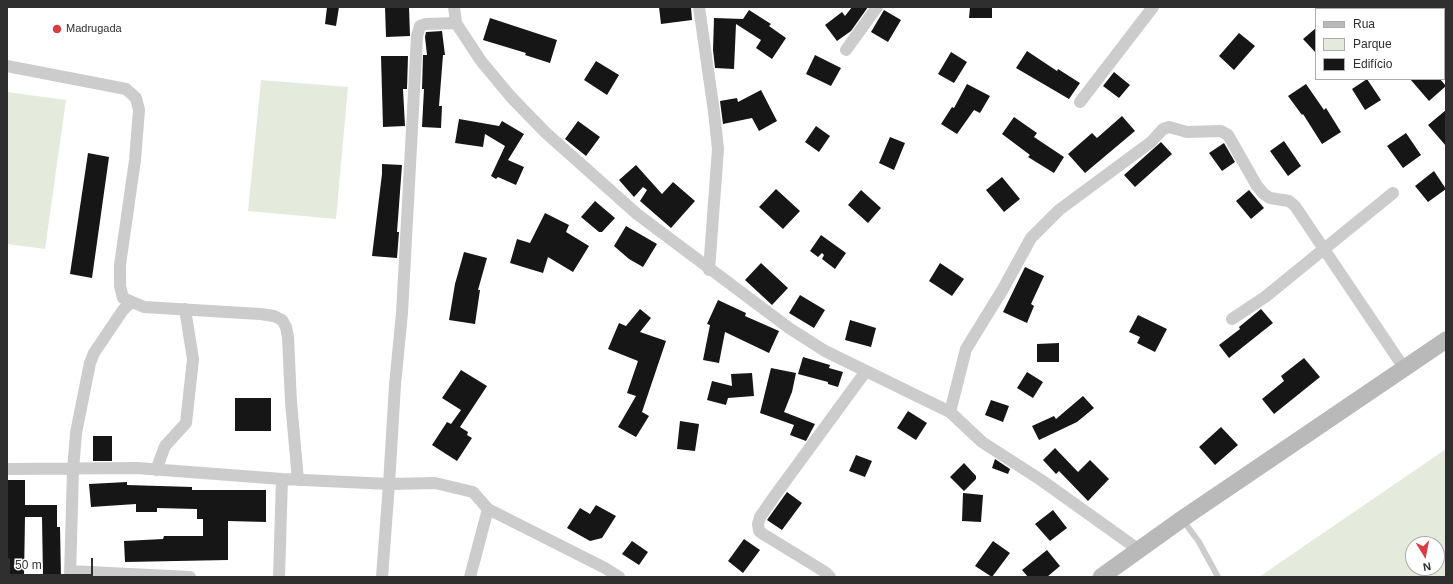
<!DOCTYPE html>
<html>
<head>
<meta charset="utf-8">
<style>
  body { margin:0 }
  #map { position:relative; width:1453px; height:584px; overflow:hidden; background:#fff; font-family:Helvetica,sans-serif }
  canvas { display:block }
  .frame { position:absolute; inset:0; border:8px solid #2f2f2f; pointer-events:none }
  .legend { position:absolute; left:1315px; top:8px; width:130px; height:72px; box-sizing:border-box; background:#fff; border:1px solid #acacac; margin:0; padding:5px 7px; list-style:none; font-size:12px; color:#2f2f2f }
  .legend li { display:flex; align-items:center; gap:8px; height:20px }
  .legend b { width:20px; border:1px solid #acacac }
  .north { position:absolute; left:1405px; top:536px; width:40px; height:40px; box-sizing:border-box; background:#fff; border:1px solid #acacac; border-radius:50%; rotate:170deg; font-size:11px; font-weight:700; line-height:16px; text-align:center; color:#2f2f2f }
  .north::after { content:''; display:block; margin:auto; width:14px; height:18px; background:#da3c44; clip-path:polygon(50% 0,100% 100%,50% 72%,0 100%) }
  .scale { position:absolute; left:8px; top:558px; width:85px; height:18px; box-sizing:border-box; border:2px solid #2f2f2f; border-top:0; padding-left:5px; font-size:12px; line-height:14px; white-space:nowrap; color:#2f2f2f; -webkit-text-stroke:3px #fff; paint-order:stroke }
</style>
</head>
<body>
<div id="map">
<canvas width="1453" height="584"></canvas>
<div class="frame"></div>
<ul class="legend">
<li><b style="height:5px;background:#b9b9b9"></b>Rua</li>
<li><b style="height:11px;background:#e4ebdd"></b>Parque</li>
<li><b style="height:11px;background:#161616"></b>Edifício</li>
</ul>
<div class="north">N</div>
<div class="scale">50 m</div>
</div>
<script>
const c = document.querySelector('canvas').getContext('2d');
c.lineJoin = 'round';
function paint(path, color) {
  c.fillStyle = color;
  c.fill(path, 'evenodd');
}
function toPath(rows) {
  const path = new Path2D();
  for (const r of rows) {
    path.moveTo(r[0], r[1]);
    for (let i = 2; i < r.length; i += 2) path.lineTo(r[i], r[i + 1]);
  }
  return path;
}
function trace(path, color, width, dash) {
  c.strokeStyle = color;
  c.lineWidth = width;
  c.lineCap = dash ? 'butt' : 'round';
  c.setLineDash(dash || []);
  c.stroke(path);
}
function write(font, color, halo, rows, align = 'center') {
  c.font = font + ' Helvetica,sans-serif';
  c.lineWidth = 4;
  c.setLineDash([]);
  c.textBaseline = 'middle';
  c.strokeStyle = halo;
  c.fillStyle = color;
  for (const [text, x, y, turn = 0] of rows) {
    c.save();
    c.translate(x, y);
    c.rotate((+turn || 0) * Math.PI / 180);
    c.textAlign = isNaN(turn) ? turn : align;
    if (halo) c.strokeText(text, 0, 0);
    c.fillText(text, 0, 0);
    c.restore();
  }
}
paint(toPath([
  [261,80,348,87,336,219,248,211],
  [7,92,66,100,45,249,7,244],
  [1446,449,1446,577,1259,577],
  [1413,544,1437,544,1437,568,1413,568]
]), '#e4ebdd');
paint(toPath([
  [327,7,339,7,336,26,325,24],
  [385,7,409,7,410,36,386,37],
  [659,7,691,7,692,20,661,24],
  [852,7,868,7,851,31,837,41,825,25,842,12,845,16],
  [970,7,992,7,992,18,969,18],
  [749,10,771,24,769,26,786,38,772,59,756,48,761,40,736,24,734,69,715,68,713,50,714,18,743,19],
  [884,10,901,20,888,42,871,32],
  [490,18,557,40,550,63,525,55,526,53,483,40],
  [1316,28,1316,53,1303,39],
  [442,31,445,55,443,55,439,106,442,106,441,128,422,127,424,89,422,89,423,55,427,55,425,37,426,32],
  [1239,33,1255,46,1234,70,1219,56],
  [1027,51,1057,71,1058,69,1080,83,1069,99,1016,68],
  [951,52,967,62,954,83,938,74],
  [815,55,841,68,831,86,806,74],
  [381,56,408,56,407,89,403,89,405,126,383,127],
  [596,61,619,75,607,95,584,80],
  [1114,72,1130,85,1119,98,1103,86],
  [1367,79,1381,100,1365,110,1352,89],
  [1410,79,1440,79,1446,86,1429,101],
  [967,84,990,96,980,113,974,110,957,134,941,124,952,107,954,108],
  [1306,84,1324,110,1326,108,1341,132,1322,144,1303,114,1302,115,1288,96],
  [761,90,777,121,759,131,752,118,723,124,720,101,737,98,738,102],
  [1446,110,1446,146,1428,125],
  [1122,116,1135,131,1085,173,1068,154,1092,133,1097,138],
  [1014,117,1037,133,1034,137,1064,157,1054,173,1028,157,1030,155,1002,134],
  [459,119,499,126,502,121,524,134,508,160,524,167,516,185,498,177,496,179,491,176,505,146,485,134,483,147,455,143],
  [578,121,600,137,586,156,565,139],
  [816,126,830,136,819,152,805,142],
  [1406,133,1421,155,1403,168,1387,146],
  [890,137,905,143,894,170,879,163],
  [1284,141,1301,166,1288,176,1270,151],
  [1161,142,1172,154,1135,187,1124,175],
  [1224,143,1235,162,1222,171,1209,153],
  [88,153,109,157,92,278,70,274],
  [382,164,402,165,397,232,399,232,397,258,372,256,382,174],
  [636,165,662,194,673,182,695,201,671,228,640,201,647,190,643,187,634,197,619,180],
  [1434,171,1446,189,1428,202,1415,186],
  [1002,177,1020,199,1004,212,986,190],
  [776,189,800,211,783,229,759,207],
  [861,190,881,208,868,223,848,205],
  [1249,190,1264,208,1251,219,1236,201],
  [595,201,615,218,602,232,599,232,581,217],
  [545,213,569,225,566,232,589,246,573,272,548,257,543,273,510,263,517,239,530,243],
  [626,226,657,244,643,267,629,259,614,246],
  [821,235,846,253,835,269,822,259,824,255,822,253,818,257,810,251],
  [464,252,487,258,478,290,480,290,475,324,449,320,455,284],
  [761,263,788,288,772,305,745,280],
  [940,263,964,279,952,296,929,281],
  [1025,267,1044,276,1031,304,1034,306,1027,323,1003,312],
  [800,295,825,310,814,328,789,313],
  [718,300,746,313,745,316,779,331,769,353,725,332,719,363,703,360,710,325,707,324],
  [640,309,651,318,640,332,666,341,642,412,649,416,636,437,618,427,636,396,627,393,638,361,608,349,619,323,626,326],
  [1261,309,1273,323,1229,358,1219,345,1240,329,1239,327],
  [1138,315,1167,329,1155,352,1137,343,1140,337,1129,332],
  [850,320,876,328,871,347,845,340],
  [1059,343,1059,362,1037,362,1037,344],
  [803,357,830,365,829,368,843,372,838,387,828,384,828,382,798,374],
  [1304,358,1320,377,1274,414,1262,399,1284,381,1281,376],
  [771,368,796,373,792,392,784,412,815,424,806,441,790,435,794,425,760,413],
  [461,370,487,386,460,427,468,432,467,435,472,438,457,461,432,445,447,422,451,424,461,410,442,398],
  [1027,372,1043,382,1033,398,1017,388],
  [752,373,754,396,728,398,726,405,707,400,712,381,732,386,731,374],
  [1083,396,1094,408,1077,422,1039,440,1032,426,1054,416,1056,419],
  [235,398,271,398,271,431,235,431],
  [991,400,1009,406,1003,422,985,415],
  [908,411,927,423,916,440,897,428],
  [680,421,699,424,695,451,677,449],
  [1221,427,1238,445,1215,465,1199,447],
  [93,436,112,436,112,461,93,461],
  [1055,448,1078,472,1090,460,1109,479,1088,501,1059,471,1056,474,1043,460],
  [856,455,872,461,865,477,849,471],
  [995,459,1010,469,1008,474,992,468],
  [964,463,976,476,976,479,964,491,950,477],
  [7,480,25,480,25,505,57,505,57,527,60,527,61,577,43,577,42,517,25,517,24,577,7,577],
  [127,482,127,485,192,487,192,490,266,490,266,522,228,521,228,560,125,562,124,541,163,539,164,536,203,536,203,519,197,519,197,509,157,508,157,512,136,512,136,504,91,507,89,484],
  [787,492,802,503,782,530,767,520],
  [963,493,983,495,981,522,962,521],
  [596,505,616,516,602,538,590,541,567,528,580,508,590,514],
  [1053,510,1067,528,1050,541,1035,524],
  [744,539,760,550,743,573,728,561],
  [632,541,648,552,639,565,622,554],
  [993,541,1010,553,992,577,975,566],
  [1047,550,1060,566,1047,577,1028,577,1022,570]
]), '#161616');
trace(toPath([
  [1182,519,1199,542,1218,577]
]), '#ccc', 6);
trace(toPath([
  [454,7,456,23,481,61,511,97,546,133,637,214,789,328,825,351,950,412,982,442,1041,480,1139,550],
  [699,7,714,112,718,149,709,270],
  [1379,7,1382,9],
  [846,50,877,7],
  [1444,63,1446,66],
  [7,66,126,89,136,98,139,110,135,160,120,265,120,286,123,298,144,307,260,314,274,316,282,320,286,327,288,337,291,402,298,480],
  [1080,102,1153,7],
  [1232,319,1265,297,1393,193],
  [950,412,966,349,1003,289,1031,238,1059,210,1151,142,1163,129,1169,127,1187,132,1221,131,1228,135,1257,186,1264,194,1270,198,1289,201,1295,206,1404,368],
  [7,469,137,468,282,479,389,484,395,385,402,313,417,36,420,26,426,24,456,23],
  [156,470,165,446,186,423,193,359,185,309],
  [70,571,190,577],
  [70,577,73,470,76,433,90,363,94,353,123,310,131,302],
  [279,577,282,479],
  [382,577,389,484,435,483,473,492,488,509,605,568,619,577],
  [470,577,488,509],
  [830,577,825,572,763,534,759,531,758,524,760,517,776,494,866,371]
]), '#ccc', 12);
trace(toPath([
  [1101,577,1182,519,1446,340]
]), '#b9b9b9', 17);
for (const [x, y, r, color] of [
  [57,29,5,"#da3c44"]
]) {
  const dot = new Path2D();
  dot.arc(x, y, r, 0, 2 * Math.PI);
  c.fillStyle = color;
  c.fill(dot);
  trace(dot, '#fff', 1.5);
}
write('11px', '#2f2f2f', '#fff', [
  ["Madrugada",66,29]
], 'left');
</script>
</body>
</html>
